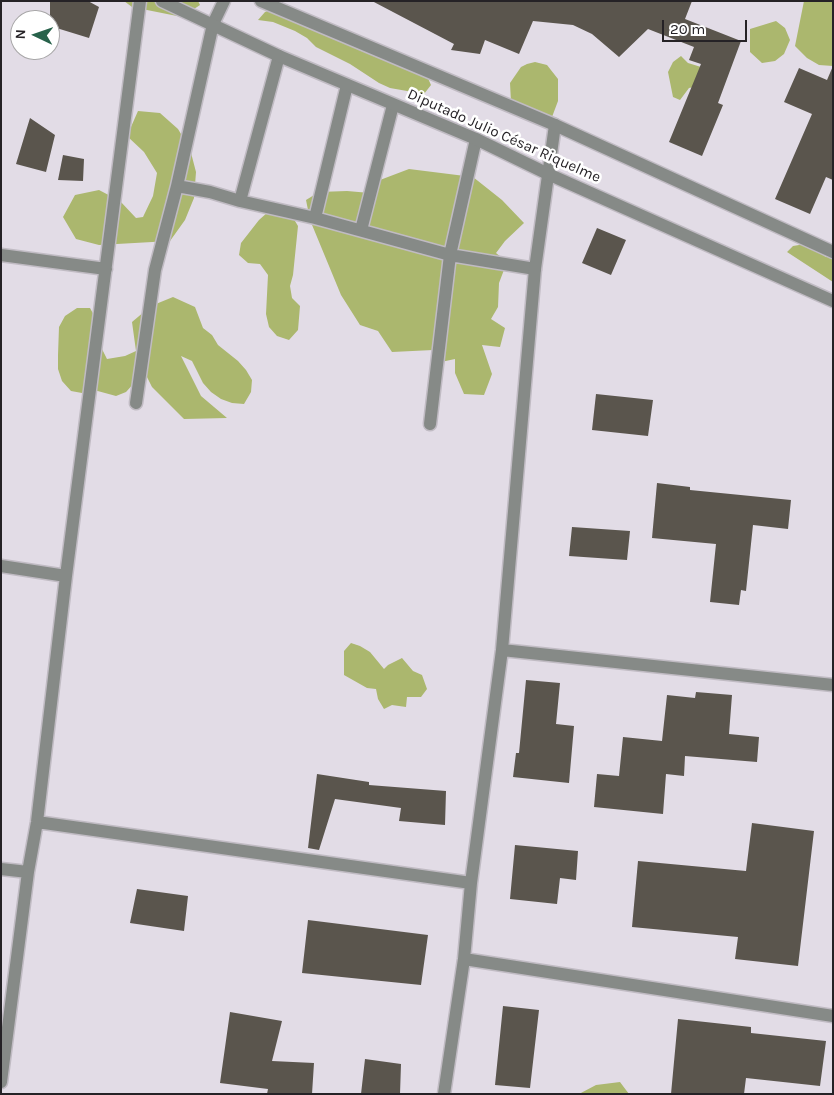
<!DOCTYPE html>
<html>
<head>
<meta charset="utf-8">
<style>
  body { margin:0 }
  #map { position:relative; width:834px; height:1095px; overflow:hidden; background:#e2dce6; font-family:Karla,sans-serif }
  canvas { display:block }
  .frame { position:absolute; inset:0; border:2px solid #252226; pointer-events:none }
  .north { position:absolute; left:10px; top:10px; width:50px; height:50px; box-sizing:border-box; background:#fff; border:1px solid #a8a7a8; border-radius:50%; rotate:273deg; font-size:14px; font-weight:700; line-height:20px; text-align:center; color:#252226 }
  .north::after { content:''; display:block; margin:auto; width:18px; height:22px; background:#28624b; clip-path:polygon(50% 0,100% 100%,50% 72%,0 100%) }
  .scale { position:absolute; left:662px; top:20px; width:85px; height:22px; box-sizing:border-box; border:2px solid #252226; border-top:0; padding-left:6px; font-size:15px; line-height:18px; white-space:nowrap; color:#252226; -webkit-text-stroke:4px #fff; paint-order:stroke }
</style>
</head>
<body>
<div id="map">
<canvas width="834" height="1095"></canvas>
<div class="frame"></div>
<div class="north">N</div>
<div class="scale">20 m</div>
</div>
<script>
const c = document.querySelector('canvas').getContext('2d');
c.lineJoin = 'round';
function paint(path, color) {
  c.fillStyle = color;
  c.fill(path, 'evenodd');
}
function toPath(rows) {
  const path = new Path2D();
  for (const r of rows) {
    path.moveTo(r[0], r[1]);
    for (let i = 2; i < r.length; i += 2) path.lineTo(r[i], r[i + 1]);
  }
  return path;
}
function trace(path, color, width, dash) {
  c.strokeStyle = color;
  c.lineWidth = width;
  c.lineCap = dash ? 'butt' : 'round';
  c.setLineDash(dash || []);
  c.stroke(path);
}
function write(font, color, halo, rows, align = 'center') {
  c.font = font + ' Karla,sans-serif';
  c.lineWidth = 5;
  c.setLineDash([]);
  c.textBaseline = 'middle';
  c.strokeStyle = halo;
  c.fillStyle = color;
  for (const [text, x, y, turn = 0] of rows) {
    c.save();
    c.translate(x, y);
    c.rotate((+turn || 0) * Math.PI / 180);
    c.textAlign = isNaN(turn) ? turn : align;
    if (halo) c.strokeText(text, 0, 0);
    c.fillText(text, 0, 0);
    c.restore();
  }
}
paint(toPath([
  [124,1,198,1,200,5,182,17,132,7],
  [804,1,833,1,833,66,819,65,807,58,795,46],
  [277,7,426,74,431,85,424,94,390,88,379,83,350,64,316,47,307,38,295,31,273,22,258,20,265,12],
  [776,21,785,28,790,40,784,54,775,61,762,63,750,52,750,29],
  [681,56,688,63,701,67,694,87,689,88,680,100,673,97,668,72,673,62],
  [535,62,547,65,558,79,558,101,552,117,536,120,511,102,510,83,521,67,527,64],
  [138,111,160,113,178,129,190,149,196,172,194,198,185,220,170,241,99,245,76,239,63,217,75,195,99,190,120,201,136,218,143,217,153,196,157,173,144,152,127,136],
  [409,169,473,177,502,200,524,223,505,241,496,253,507,262,499,283,498,307,491,319,505,328,500,347,482,345,492,374,484,395,464,394,455,373,455,359,441,362,433,350,392,352,378,331,360,325,341,295,310,220,306,200,319,192,347,191,370,193,380,180],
  [268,212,292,216,298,226,293,275,290,286,292,298,300,306,298,330,289,340,277,336,269,327,266,314,268,275,260,264,248,263,239,255,241,243,259,220],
  [805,244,826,257,833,257,833,282,787,252,793,246],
  [173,297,195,307,203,328,212,335,218,345,238,361,246,370,252,380,251,392,244,404,232,403,221,399,211,392,203,383,192,361,181,356,201,396,227,418,184,419,152,387,146,375,136,381,126,392,116,396,94,390,82,393,71,391,62,381,58,369,58,355,59,327,65,316,77,308,90,308,96,319,102,349,107,359,125,356,136,351,132,322,151,306],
  [351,643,360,646,370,652,384,669,388,665,402,658,413,671,422,675,427,689,421,697,407,697,406,707,392,705,384,709,378,699,376,689,367,688,344,675,344,651],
  [620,1082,629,1094,579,1094,596,1085]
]), '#abb76e');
paint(toPath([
  [50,1,88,1,99,7,89,38,50,26],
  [372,1,692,1,685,19,741,41,718,103,723,105,702,156,669,142,701,64,689,60,694,47,648,29,619,57,592,34,573,25,533,21,519,54,485,40,480,54,451,50,454,44],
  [833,66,833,180,826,177,810,214,775,199,812,114,784,102,799,68,827,80],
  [30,118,55,135,46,172,16,164],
  [63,155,84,159,83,181,58,180],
  [597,228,626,240,611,275,582,263],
  [596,394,653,400,648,436,592,430],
  [657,483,690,487,690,490,791,500,788,529,753,525,746,591,741,590,739,605,710,602,716,544,652,538],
  [572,527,630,531,627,560,569,556],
  [526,680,560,683,556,724,574,726,569,783,513,777,516,753,519,753],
  [696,692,732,695,729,734,759,737,757,762,685,756,684,776,666,774,663,814,594,807,597,774,619,776,623,737,662,741,667,695,695,698],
  [317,774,369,782,369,785,446,791,445,825,399,821,401,808,335,799,319,850,308,848],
  [752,823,814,831,798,966,735,959,738,937,632,927,638,861,746,871],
  [515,845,578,851,576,880,560,878,557,904,510,899],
  [137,889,188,896,184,931,130,923],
  [308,920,428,935,421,985,302,973],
  [503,1006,539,1010,530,1088,495,1085],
  [230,1012,282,1021,272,1061,314,1063,312,1094,267,1094,268,1089,220,1083],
  [678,1019,751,1027,751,1033,826,1041,820,1086,746,1078,744,1094,671,1094],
  [365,1059,401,1064,400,1094,361,1094]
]), '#5a554d');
const service = toPath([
  [213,24,177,186,210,192,240,201,315,218,450,255,476,139],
  [240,201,279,56],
  [315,218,347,85],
  [361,230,393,105],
  [136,403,155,270,177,186],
  [430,424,450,255,535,269]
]);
const minor = toPath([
  [213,24,224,1],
  [1,255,106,269],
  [1,566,66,576],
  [502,650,833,685],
  [37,822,471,883],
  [1,869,28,872],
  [464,959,833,1016],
  [1,1082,28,872,37,822,66,576,140,1],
  [444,1094,464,959,471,883,502,650,535,269,555,125]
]);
const tertiary = toPath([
  [162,1,279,56,476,139,548,174,833,301],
  [261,1,555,125,833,252]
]);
trace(service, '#c0bbc3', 15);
trace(minor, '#c0bbc3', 15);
trace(tertiary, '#c0bbc3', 15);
trace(service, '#868a87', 12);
trace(minor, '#868a87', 12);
trace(tertiary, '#868a87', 12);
write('15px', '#252226', '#fff', [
  ["Diputado Julio César Riquelme",504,136,24]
]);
</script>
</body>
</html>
